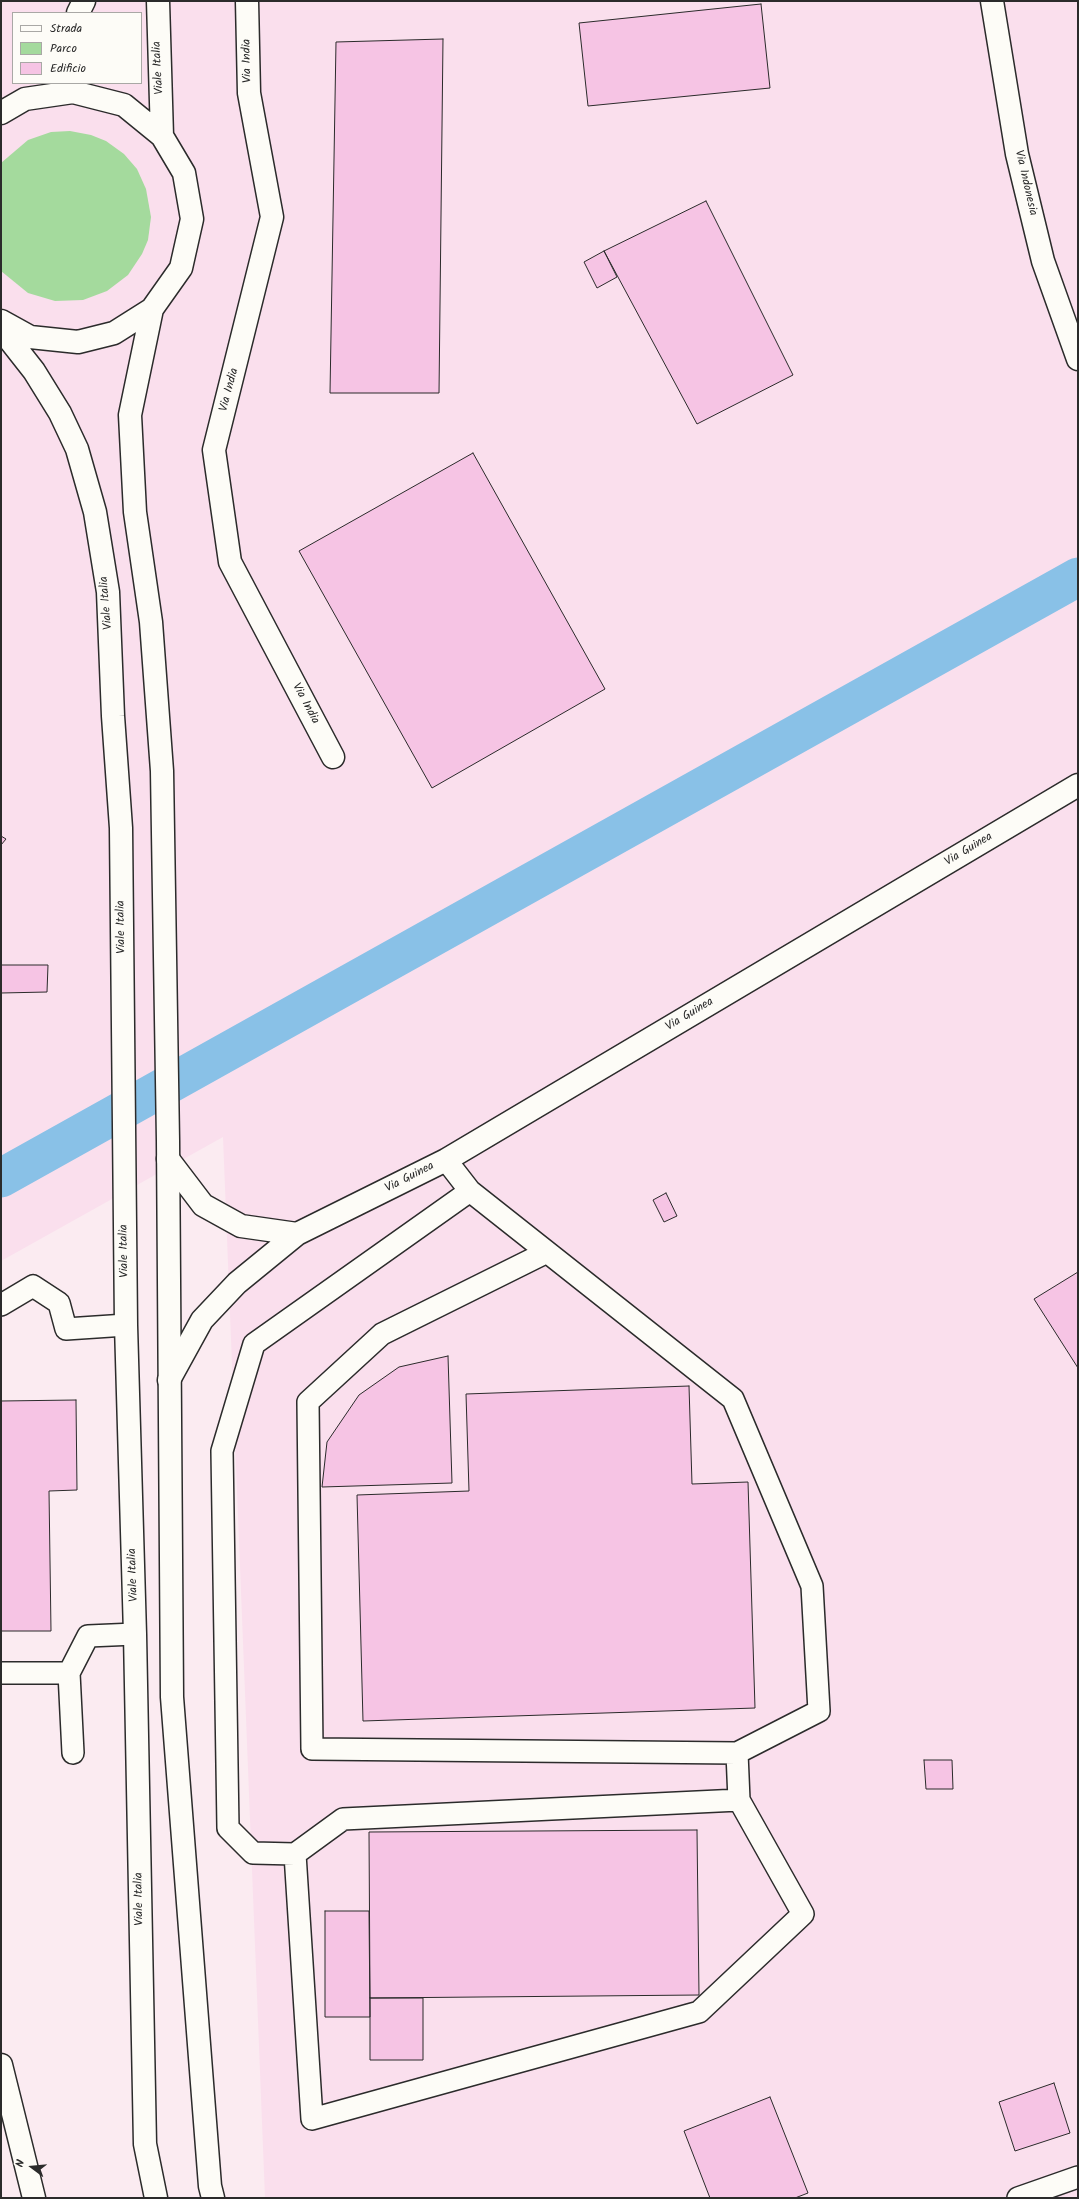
<!DOCTYPE html>
<html>
<head>
<meta charset="utf-8">
<style>
  body { margin:0 }
  #map { position:relative; width:1079px; height:2199px; overflow:hidden; background:#fbebf1; font-family:Kalam,sans-serif }
  canvas { display:block }
  .frame { position:absolute; inset:0; border:2px solid #2b2b2b; pointer-events:none }
  .legend { position:absolute; left:12px; top:12px; width:130px; height:72px; box-sizing:border-box; background:#fdfcf7; border:1px solid #a9a8a5; margin:0; padding:5px 7px; list-style:none; font-size:12px; color:#2b2b2b }
  .legend li { display:flex; align-items:center; gap:8px; height:20px }
  .legend b { width:20px; border:1px solid #a9a8a5 }
  .north { position:absolute; left:12px; top:2147px; width:40px; height:40px; -webkit-text-stroke:3px #fdfcf7; paint-order:stroke; rotate:286deg; font-size:11px; font-weight:700; line-height:16px; text-align:center; color:#2b2b2b }
  .north::after { content:''; display:block; margin:auto; width:14px; height:18px; background:#2b2b2b; clip-path:polygon(50% 0,100% 100%,50% 72%,0 100%) }
</style>
</head>
<body>
<div id="map">
<canvas width="1079" height="2199"></canvas>
<div class="frame"></div>
<ul class="legend">
<li><b style="height:5px;background:#fdfcf7"></b>Strada</li>
<li><b style="height:11px;background:#a4da9d"></b>Parco</li>
<li><b style="height:11px;background:#f6c4e4"></b>Edificio</li>
</ul>
<div class="north">N</div>
</div>
<script>
const c = document.querySelector('canvas').getContext('2d');
c.lineJoin = 'round';
function paint(path, color) {
  c.fillStyle = color;
  c.fill(path, 'evenodd');
}
function toPath(rows) {
  const path = new Path2D();
  for (const r of rows) {
    path.moveTo(r[0], r[1]);
    for (let i = 2; i < r.length; i += 2) path.lineTo(r[i], r[i + 1]);
  }
  return path;
}
function trace(path, color, width, dash) {
  c.strokeStyle = color;
  c.lineWidth = width;
  c.lineCap = dash ? 'butt' : 'round';
  c.setLineDash(dash || []);
  c.stroke(path);
}
function write(font, color, halo, rows, align = 'center') {
  c.font = font + ' Kalam,sans-serif';
  c.lineWidth = 3;
  c.setLineDash([]);
  c.textBaseline = 'middle';
  c.strokeStyle = halo;
  c.fillStyle = color;
  for (const [text, x, y, turn = 0] of rows) {
    c.save();
    c.translate(x, y);
    c.rotate((+turn || 0) * Math.PI / 180);
    c.textAlign = isNaN(turn) ? turn : align;
    if (halo) c.strokeText(text, 0, 0);
    c.fillText(text, 0, 0);
    c.restore();
  }
}
paint(toPath([
  [1,1,1078,1,1078,2198,265,2198,223,1137,1,1261],
  [13,13,141,13,141,83,13,83]
]), '#fadfed');
paint(toPath([
  [70,131,91,135,106,141,124,154,137,169,146,189,151,217,148,240,142,254,128,275,107,291,83,300,55,301,28,293,1,271,1,163,28,140,51,132]
]), '#a4da9d');
trace(toPath([
  [1,1178,1078,577]
]), '#89c1e7', 39);
const building = toPath([
  [761,4,770,88,588,106,579,23,761,4],
  [443,39,439,393,330,393,336,42,443,39],
  [706,201,793,375,697,424,604,251,706,201],
  [604,251,617,277,597,288,584,262,604,251],
  [473,453,605,689,432,788,299,551,473,453],
  [1,836,6,839,1,845,1,836],
  [1,965,48,965,47,992,1,993,1,965],
  [666,1193,677,1216,664,1222,653,1200,666,1193],
  [1078,1272,1078,1368,1034,1299,1078,1272],
  [448,1356,452,1483,322,1487,327,1442,359,1395,399,1367,448,1356],
  [689,1386,692,1484,748,1482,755,1708,363,1721,357,1495,469,1491,466,1394,689,1386],
  [76,1400,77,1490,49,1491,51,1631,1,1631,1,1401,76,1400],
  [924,1760,952,1760,953,1789,926,1789,924,1760],
  [697,1830,699,1995,370,1998,369,1832,697,1830],
  [325,1911,369,1911,370,2017,325,2017,325,1911],
  [370,1998,423,1998,423,2060,370,2060,370,1998],
  [1054,2083,1070,2133,1015,2151,999,2102,1054,2083],
  [770,2097,808,2193,795,2198,710,2198,684,2131,770,2097]
]);
paint(building, '#f6c4e4');
trace(building, '#2b2b2b', 1);
const lane = toPath([
  [446,1160,470,1191,733,1399,812,1586,819,1711,737,1753,739,1800],
  [547,1252,382,1334,308,1402,312,1749,737,1753],
  [1,1305,33,1286,59,1303,66,1329,126,1325],
  [1,1673,69,1673,88,1636,135,1634],
  [69,1673,73,1753],
  [295,1854,312,2119,699,2012,803,1914,739,1800,343,1819,295,1854,253,1853,228,1828,222,1451,254,1344,470,1191],
  [1018,2198,1078,2177]
]);
const street = toPath([
  [247,1,249,93,272,217,214,450,230,562,333,757],
  [992,1,1017,154,1043,261,1078,359],
  [168,1159,203,1205,241,1226,297,1234],
  [169,1380,202,1320,237,1283,297,1234,446,1160,1078,785],
  [1,2065,34,2198]
]);
const secondary = toPath([
  [158,1,162,136],
  [78,13,84,1],
  [1,113,25,99,73,92,124,105,162,136,184,173,192,219,181,268,152,309,114,333,78,342,30,337,1,321],
  [152,309,130,415,135,512,151,622,162,771,168,1141,172,1697,210,2186,213,2198],
  [1,329,34,371,60,413,77,449,95,512,108,592,113,716,121,828,126,1325,135,1634,145,2144,156,2198]
]);
trace(lane, '#2b2b2b', 24);
trace(street, '#2b2b2b', 25);
trace(secondary, '#2b2b2b', 25);
trace(lane, '#fdfcf7', 21);
trace(street, '#fdfcf7', 22);
trace(secondary, '#fdfcf7', 22);
write('12px', '#2b2b2b', '#fdfcf7', [
  ["Via India",248,61,-91],
  ["Viale Italia",159,68,-93],
  ["Via Indonesia",1025,183,77],
  ["Via India",230,390,-75],
  ["Viale Italia",107,603,-95],
  ["Via India",305,704,62],
  ["Via Guinea",969,850,-31],
  ["Viale Italia",122,927,-91],
  ["Via Guinea",690,1015,-31],
  ["Via Guinea",410,1178,-27],
  ["Viale Italia",125,1251,-91],
  ["Viale Italia",134,1575,-92],
  ["Viale Italia",140,1899,-91]
]);
</script>
</body>
</html>
